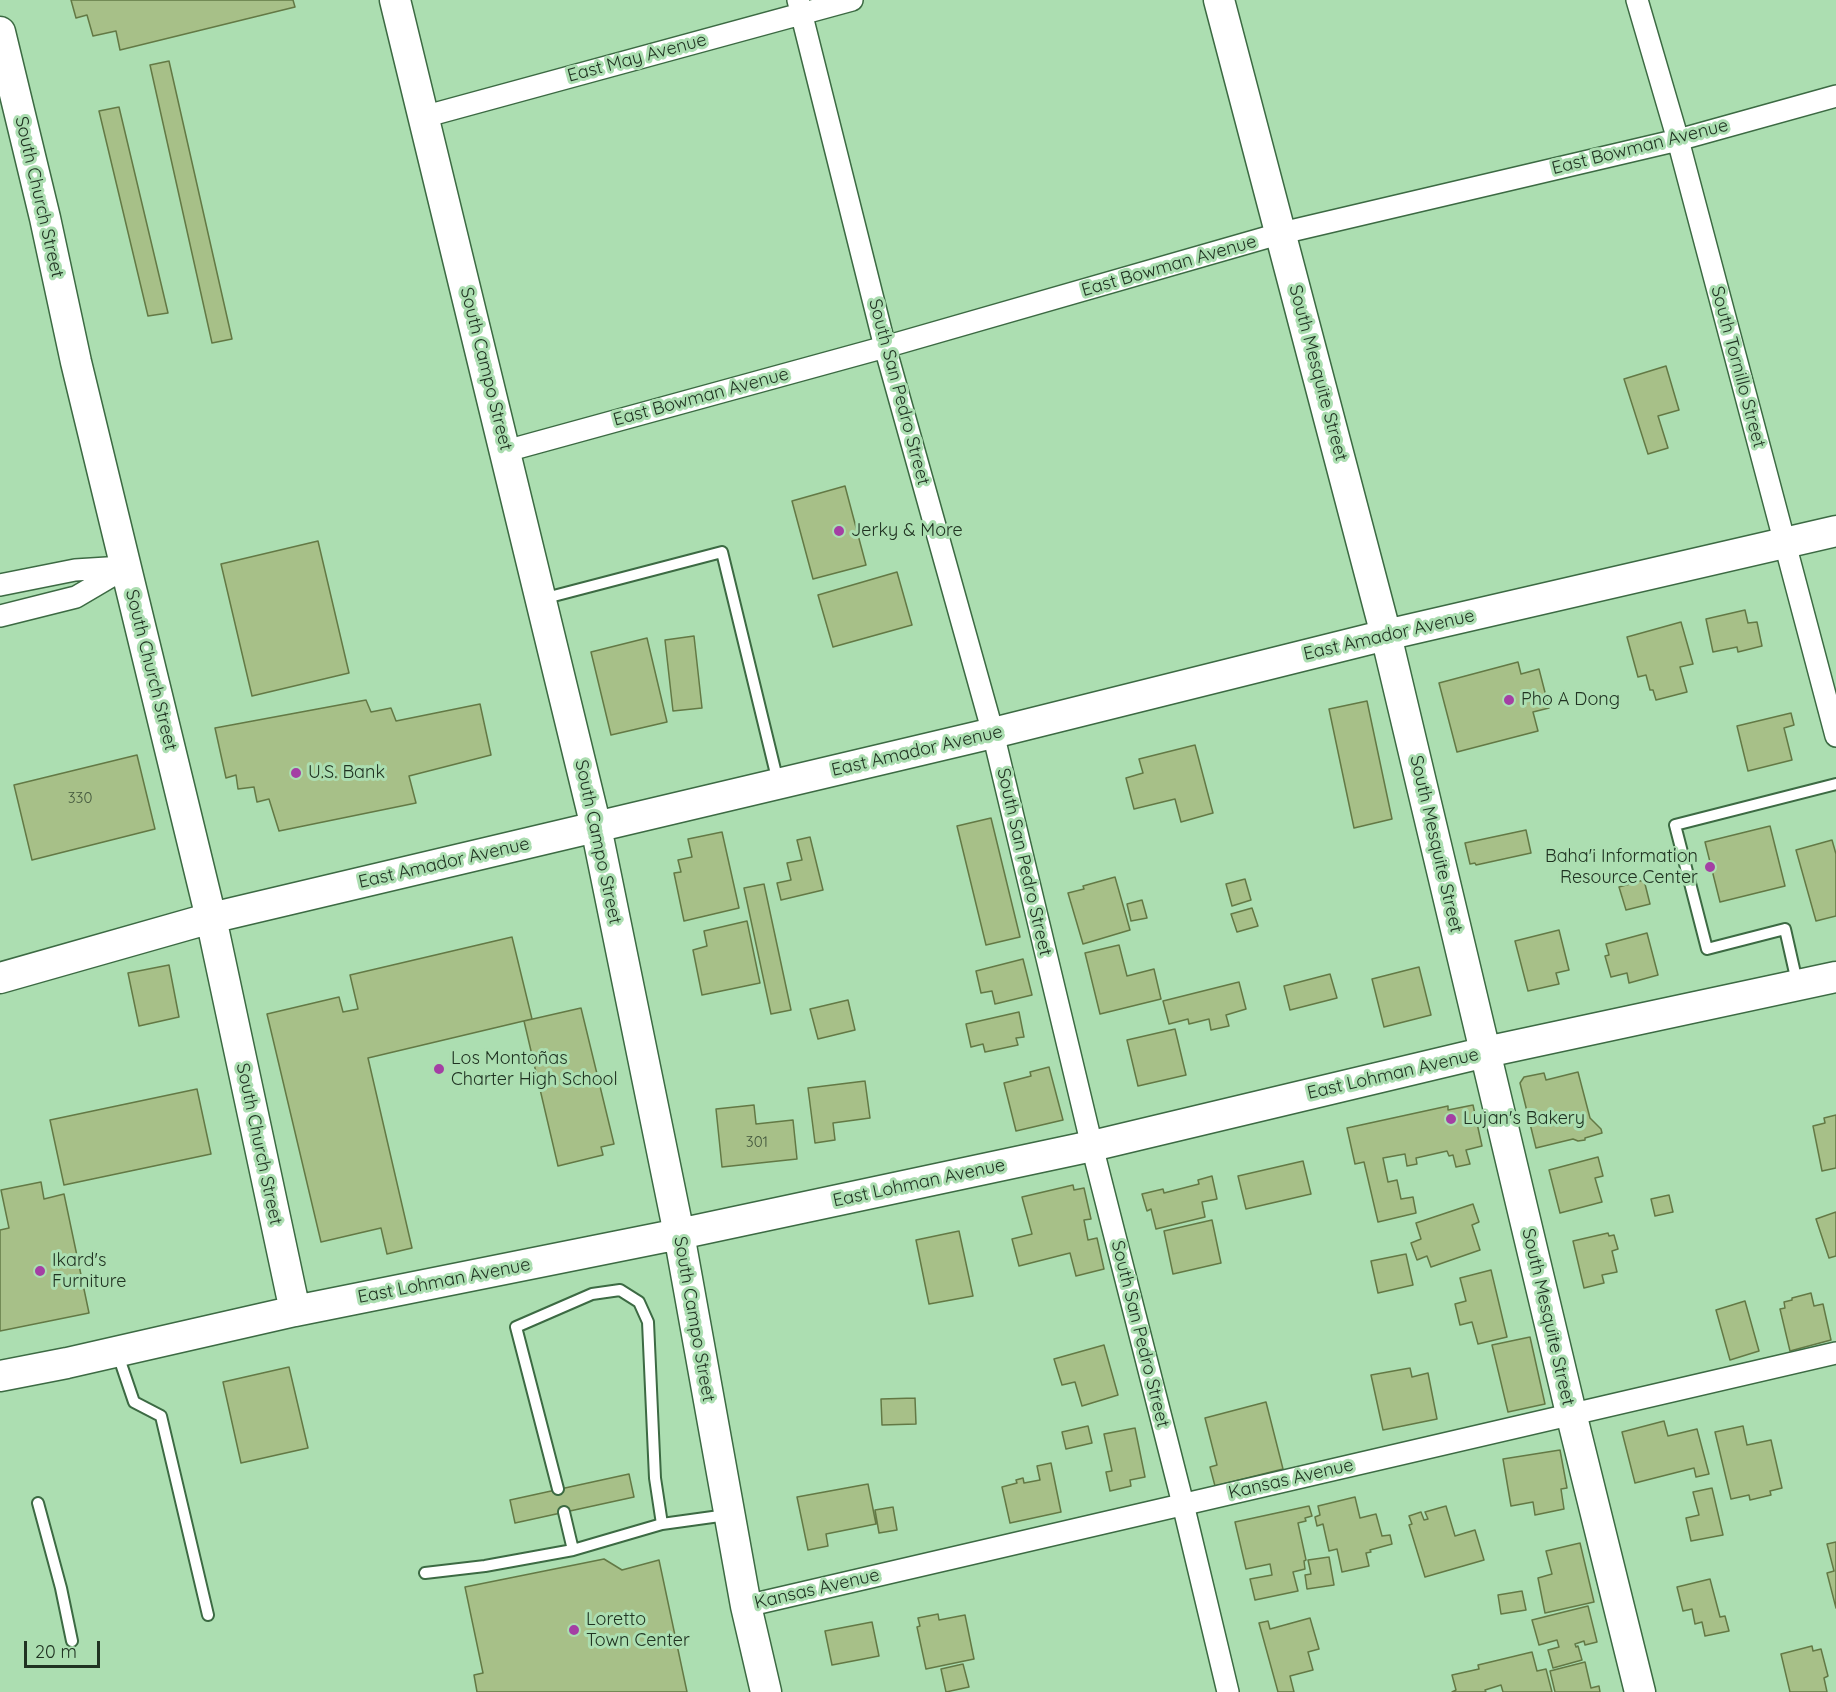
<!DOCTYPE html>
<html>
<head>
<meta charset="utf-8">
<style>
  body { margin:0 }
  #map { position:relative; width:1836px; height:1692px; overflow:hidden; background:#acdeb1; font-family:Quicksand,sans-serif }
  canvas { display:block }
  .scale { position:absolute; left:24px; top:1641px; width:76px; height:27px; box-sizing:border-box; border:3px solid #203322; border-top:0; padding-left:8px; font-size:18px; line-height:21px; white-space:nowrap; color:#203322; -webkit-text-stroke:4px #acdeb1; paint-order:stroke }
</style>
</head>
<body>
<div id="map">
<canvas width="1836" height="1692"></canvas>
<div class="scale">20 m</div>
</div>
<script>
const c = document.querySelector('canvas').getContext('2d');
c.lineJoin = 'round';
function paint(path, color) {
  c.fillStyle = color;
  c.fill(path, 'evenodd');
}
function toPath(rows) {
  const path = new Path2D();
  for (const r of rows) {
    path.moveTo(r[0], r[1]);
    for (let i = 2; i < r.length; i += 2) path.lineTo(r[i], r[i + 1]);
  }
  return path;
}
function trace(path, color, width, dash) {
  c.strokeStyle = color;
  c.lineWidth = width;
  c.lineCap = dash ? 'butt' : 'round';
  c.setLineDash(dash || []);
  c.stroke(path);
}
function write(font, color, halo, rows, align = 'center') {
  c.font = font + ' Quicksand,sans-serif';
  c.lineWidth = 6;
  c.setLineDash([]);
  c.textBaseline = 'middle';
  c.strokeStyle = halo;
  c.fillStyle = color;
  for (const [text, x, y, turn = 0] of rows) {
    c.save();
    c.translate(x, y);
    c.rotate((+turn || 0) * Math.PI / 180);
    c.textAlign = isNaN(turn) ? turn : align;
    if (halo) c.strokeText(text, 0, 0);
    c.fillText(text, 0, 0);
    c.restore();
  }
}
const building = toPath([
  [71,0,293,0,295,7,120,50,116,31,93,36,87,15,76,18,71,0],
  [169,61,232,339,212,343,150,65,169,61],
  [119,107,168,313,148,316,99,111,119,107],
  [1666,366,1679,410,1658,416,1668,448,1648,454,1624,379,1666,366],
  [845,486,866,565,813,579,792,501,845,486],
  [318,541,349,673,252,696,221,564,318,541],
  [897,572,912,625,833,647,818,595,897,572],
  [1745,610,1748,623,1757,622,1762,646,1738,652,1737,647,1713,652,1706,619,1745,610],
  [1681,622,1693,664,1680,667,1687,692,1656,700,1653,690,1650,690,1646,675,1638,677,1627,637,1681,622],
  [694,636,702,708,673,711,665,640,694,636],
  [647,638,667,722,611,735,591,652,647,638],
  [1518,662,1521,674,1539,669,1549,708,1533,712,1538,731,1457,752,1439,683,1518,662],
  [366,700,371,712,391,708,396,721,480,704,491,755,409,776,416,803,279,831,269,799,257,802,254,787,238,789,236,775,226,778,215,728,366,700],
  [1367,701,1392,819,1354,828,1329,709,1367,701],
  [1791,713,1794,725,1784,728,1792,760,1748,771,1737,726,1791,713],
  [1195,745,1213,813,1181,822,1175,799,1134,809,1126,778,1143,773,1139,759,1195,745],
  [137,755,155,829,32,860,14,785,137,755],
  [991,818,1020,937,986,945,957,826,991,818],
  [1770,826,1785,886,1720,902,1705,842,1770,826],
  [1526,830,1531,853,1476,865,1475,863,1470,864,1465,843,1526,830],
  [722,832,739,908,684,921,674,873,681,872,678,860,692,857,688,839,722,832],
  [810,837,823,890,781,900,777,883,791,880,787,863,802,860,797,840,810,837],
  [1832,840,1836,854,1836,916,1816,921,1796,850,1832,840],
  [1115,877,1130,930,1083,944,1068,893,1084,889,1083,886,1115,877],
  [1245,879,1251,900,1232,906,1226,884,1245,879],
  [1644,880,1650,904,1626,910,1619,887,1644,880],
  [764,884,791,1010,771,1014,744,888,764,884],
  [1142,900,1147,918,1131,921,1127,904,1142,900],
  [1252,908,1258,926,1237,932,1231,914,1252,908],
  [747,921,760,983,702,995,693,950,707,946,704,931,747,921],
  [1559,930,1569,970,1556,973,1559,984,1528,991,1515,941,1559,930],
  [1647,933,1658,975,1629,983,1627,973,1611,977,1605,956,1609,955,1606,944,1647,933],
  [512,937,532,1019,368,1058,412,1248,387,1254,381,1228,321,1242,267,1014,339,997,343,1012,358,1009,350,975,512,937],
  [1119,945,1127,976,1154,969,1161,999,1100,1014,1085,953,1119,945],
  [1023,959,1032,995,995,1004,992,991,981,993,976,971,1023,959],
  [169,965,179,1017,139,1026,128,973,169,965],
  [1419,967,1431,1015,1384,1027,1372,979,1419,967],
  [1330,974,1337,998,1290,1010,1284,986,1330,974],
  [1239,982,1246,1009,1226,1015,1229,1026,1211,1030,1209,1019,1189,1024,1188,1019,1169,1024,1163,1001,1239,982],
  [848,1000,855,1030,818,1039,810,1009,848,1000],
  [581,1008,614,1144,601,1147,603,1155,558,1166,524,1021,581,1008],
  [1019,1012,1024,1037,1016,1038,1018,1045,985,1052,983,1044,971,1047,966,1024,1019,1012],
  [1175,1029,1186,1075,1138,1086,1127,1040,1175,1029],
  [1049,1067,1063,1120,1016,1131,1004,1083,1031,1076,1030,1072,1049,1067],
  [1578,1072,1590,1118,1601,1129,1602,1133,1585,1138,1585,1140,1578,1141,1573,1139,1536,1148,1520,1083,1524,1077,1544,1073,1546,1080,1578,1072],
  [865,1081,870,1118,833,1123,835,1140,815,1143,808,1088,865,1081],
  [197,1089,211,1154,64,1185,50,1120,197,1089],
  [754,1105,756,1124,793,1120,797,1159,722,1167,716,1109,754,1105],
  [1473,1105,1482,1146,1466,1150,1470,1164,1456,1167,1453,1155,1449,1156,1447,1151,1416,1158,1417,1164,1407,1166,1405,1154,1383,1158,1388,1182,1397,1180,1401,1199,1413,1197,1416,1213,1378,1222,1364,1162,1355,1164,1347,1128,1448,1106,1448,1110,1473,1105],
  [1836,1115,1836,1168,1822,1171,1813,1126,1825,1123,1824,1118,1836,1115],
  [1598,1157,1603,1176,1595,1178,1602,1202,1560,1213,1549,1170,1598,1157],
  [1303,1161,1311,1194,1246,1209,1238,1176,1303,1161],
  [1212,1176,1217,1199,1202,1202,1205,1217,1156,1229,1151,1209,1147,1211,1142,1194,1163,1189,1164,1193,1199,1184,1198,1180,1212,1176],
  [41,1182,44,1199,64,1194,89,1313,0,1331,0,1230,9,1228,1,1190,41,1182],
  [1073,1185,1074,1190,1084,1188,1091,1219,1084,1220,1088,1240,1097,1238,1104,1269,1076,1276,1070,1253,1019,1266,1012,1239,1032,1234,1022,1197,1073,1185],
  [1669,1195,1673,1212,1655,1216,1651,1199,1669,1195],
  [1473,1204,1479,1222,1472,1225,1480,1250,1431,1267,1427,1256,1417,1260,1411,1243,1421,1239,1416,1223,1473,1204],
  [1836,1212,1836,1256,1829,1258,1816,1219,1836,1212],
  [1212,1220,1221,1263,1173,1274,1164,1231,1212,1220],
  [959,1231,973,1296,929,1304,916,1240,959,1231],
  [1608,1233,1609,1236,1614,1235,1618,1249,1612,1251,1617,1272,1602,1275,1604,1283,1584,1288,1573,1241,1608,1233],
  [1406,1254,1413,1285,1378,1293,1371,1261,1406,1254],
  [1491,1270,1507,1337,1478,1344,1472,1322,1460,1325,1455,1304,1466,1301,1460,1278,1491,1270],
  [1811,1293,1814,1306,1823,1304,1831,1340,1790,1351,1780,1309,1785,1308,1784,1302,1792,1300,1792,1298,1811,1293],
  [1745,1301,1759,1351,1730,1360,1716,1310,1745,1301],
  [1530,1337,1545,1404,1508,1412,1492,1345,1530,1337],
  [1104,1345,1118,1395,1082,1406,1075,1382,1062,1385,1054,1359,1104,1345],
  [289,1367,308,1448,241,1463,223,1382,289,1367],
  [1410,1368,1412,1377,1428,1373,1437,1419,1383,1430,1371,1375,1410,1368],
  [915,1398,916,1424,882,1425,881,1399,915,1398],
  [1266,1402,1283,1469,1215,1486,1210,1467,1217,1465,1205,1418,1266,1402],
  [1664,1421,1668,1436,1697,1429,1709,1474,1696,1477,1694,1468,1635,1483,1622,1432,1664,1421],
  [1088,1426,1092,1443,1066,1449,1062,1432,1088,1426],
  [1743,1426,1747,1445,1771,1440,1782,1488,1770,1491,1771,1495,1750,1500,1749,1495,1731,1499,1715,1432,1743,1426],
  [1135,1428,1145,1477,1130,1480,1131,1486,1110,1491,1106,1472,1112,1471,1104,1434,1135,1428],
  [1560,1450,1567,1488,1561,1489,1564,1509,1535,1515,1533,1502,1511,1506,1503,1459,1560,1450],
  [1051,1463,1061,1512,1010,1523,1002,1487,1017,1483,1016,1480,1023,1478,1024,1483,1040,1480,1037,1466,1051,1463],
  [629,1474,634,1497,515,1523,510,1500,629,1474],
  [868,1484,876,1524,826,1534,828,1546,808,1550,797,1497,868,1484],
  [1712,1488,1723,1535,1691,1541,1686,1518,1699,1515,1693,1492,1712,1488],
  [1355,1497,1360,1518,1376,1514,1382,1536,1390,1535,1392,1544,1370,1550,1371,1552,1366,1553,1369,1566,1342,1572,1337,1549,1329,1551,1323,1524,1317,1526,1315,1517,1320,1515,1318,1506,1355,1497],
  [1309,1506,1312,1516,1305,1518,1306,1521,1298,1523,1306,1560,1304,1561,1305,1569,1293,1572,1298,1591,1255,1600,1250,1579,1272,1575,1270,1564,1246,1569,1235,1522,1309,1506],
  [1446,1506,1455,1536,1475,1530,1484,1560,1425,1577,1409,1525,1412,1524,1409,1516,1421,1512,1424,1520,1428,1519,1425,1512,1446,1506],
  [893,1507,897,1530,879,1533,875,1510,893,1507],
  [1836,1542,1836,1608,1827,1573,1834,1571,1827,1544,1836,1542],
  [1580,1543,1594,1602,1545,1613,1538,1578,1552,1574,1546,1551,1580,1543],
  [1329,1557,1334,1585,1307,1589,1305,1575,1311,1574,1308,1560,1329,1557],
  [604,1559,622,1570,659,1560,687,1692,477,1692,474,1675,483,1673,465,1587,604,1559],
  [1710,1579,1720,1617,1725,1616,1729,1631,1705,1636,1702,1622,1695,1624,1692,1609,1683,1611,1677,1587,1710,1579],
  [1522,1591,1526,1610,1501,1614,1498,1595,1522,1591],
  [1588,1606,1597,1642,1585,1645,1584,1641,1575,1644,1576,1647,1578,1646,1582,1660,1553,1668,1548,1650,1559,1647,1557,1640,1539,1645,1532,1620,1588,1606],
  [938,1614,939,1620,965,1615,974,1659,926,1669,917,1627,920,1626,918,1618,938,1614],
  [1310,1618,1319,1649,1308,1652,1313,1670,1290,1676,1294,1692,1278,1692,1259,1623,1268,1621,1270,1629,1310,1618],
  [872,1622,879,1656,832,1665,825,1631,872,1622],
  [1812,1646,1813,1651,1821,1649,1828,1676,1824,1678,1827,1692,1790,1692,1781,1654,1812,1646],
  [1532,1652,1537,1671,1546,1669,1552,1692,1503,1692,1501,1685,1485,1690,1486,1692,1452,1692,1456,1690,1452,1675,1479,1669,1478,1665,1532,1652],
  [1585,1662,1591,1688,1599,1686,1600,1692,1555,1692,1550,1671,1585,1662],
  [963,1664,969,1687,946,1692,941,1669,963,1664]
]);
paint(building, '#a7c088');
trace(building, '#637945', 1.5);
const lane = toPath([
  [542,599,722,552,778,782],
  [1797,982,1785,929,1707,949,1675,825,1836,784],
  [118,1355,134,1402,161,1416,208,1615],
  [558,1489,516,1327,592,1294,620,1290,639,1302,648,1322,655,1478,662,1524,727,1515],
  [38,1503,61,1588,72,1641],
  [564,1512,573,1550],
  [425,1573,485,1566,573,1550,662,1524]
]);
const street = toPath([
  [798,0,885,347,993,733,1092,1146,1183,1504,1228,1692],
  [1637,0,1678,140,1836,736],
  [423,117,852,0],
  [506,451,885,347,1282,233,1678,140,1836,96],
  [0,585,75,570,123,567],
  [0,616,76,597,127,567],
  [746,1606,1836,1353]
]);
const secondary = toPath([
  [395,0,596,827,679,1234,746,1606,766,1692],
  [1219,0,1386,635,1571,1413,1640,1692],
  [0,32,45,218,76,362,211,918,295,1311],
  [0,978,211,918,993,733,1386,635,1836,531],
  [0,1376,67,1363,295,1311,679,1234,1092,1146,1486,1052,1836,977]
]);
trace(lane, '#3c6a43', 14);
trace(street, '#3c6a43', 24);
trace(secondary, '#3c6a43', 33);
trace(lane, '#fff', 10);
trace(street, '#fff', 21);
trace(secondary, '#fff', 30);
for (const [x, y, r, color] of [
  [839,531,6,"#a43fa4"],
  [1509,700,6,"#a43fa4"],
  [296,773,6,"#a43fa4"],
  [1710,867,6,"#a43fa4"],
  [439,1069,6,"#a43fa4"],
  [1451,1119,6,"#a43fa4"],
  [40,1271,6,"#a43fa4"],
  [574,1630,6,"#a43fa4"]
]) {
  const dot = new Path2D();
  dot.arc(x, y, r, 0, 2 * Math.PI);
  c.fillStyle = color;
  c.fill(dot);
  trace(dot, '#acdeb1', 2);
}
write('15px', '#42563c', null, [
  ["330",80,798],
  ["301",757,1142]
]);
write('18px', '#203322', '#acdeb1', [
  ["East May Avenue",637,58,-15],
  ["East Bowman Avenue",1640,147,-14],
  ["South Church Street",39,197,77],
  ["East Bowman Avenue",1169,266,-16],
  ["South Tornillo Street",1738,367,75],
  ["South Campo Street",486,369,76],
  ["South Mesquite Street",1318,373,75],
  ["South San Pedro Street",899,392,75],
  ["East Bowman Avenue",701,397,-15],
  ["East Amador Avenue",1389,635,-13],
  ["South Church Street",151,670,76],
  ["East Amador Avenue",917,751,-13],
  ["South Campo Street",598,842,78],
  ["South Mesquite Street",1436,844,77],
  ["South San Pedro Street",1024,862,77],
  ["East Amador Avenue",444,863,-13],
  ["East Lohman Avenue",1393,1074,-13],
  ["South Church Street",259,1144,78],
  ["East Lohman Avenue",919,1183,-12],
  ["East Lohman Avenue",444,1281,-11],
  ["South Mesquite Street",1548,1317,77],
  ["South Campo Street",694,1319,80],
  ["South San Pedro Street",1140,1334,76],
  ["Kansas Avenue",1291,1479,-13],
  ["Kansas Avenue",817,1589,-13]
]);
write('18px', '#203322', '#acdeb1', [
  ["Jerky & More",851,531],
  ["Pho A Dong",1521,700],
  ["U.S. Bank",308,773],
  ["Baha'i Information",1698,857,"right"],
  ["Resource Center",1698,878,"right"],
  ["Los Montoñas",451,1059],
  ["Charter High School",451,1080],
  ["Lujan's Bakery",1463,1119],
  ["Ikard's",52,1261],
  ["Furniture",52,1282],
  ["Loretto",586,1620],
  ["Town Center",586,1641]
], 'left');
</script>
</body>
</html>
